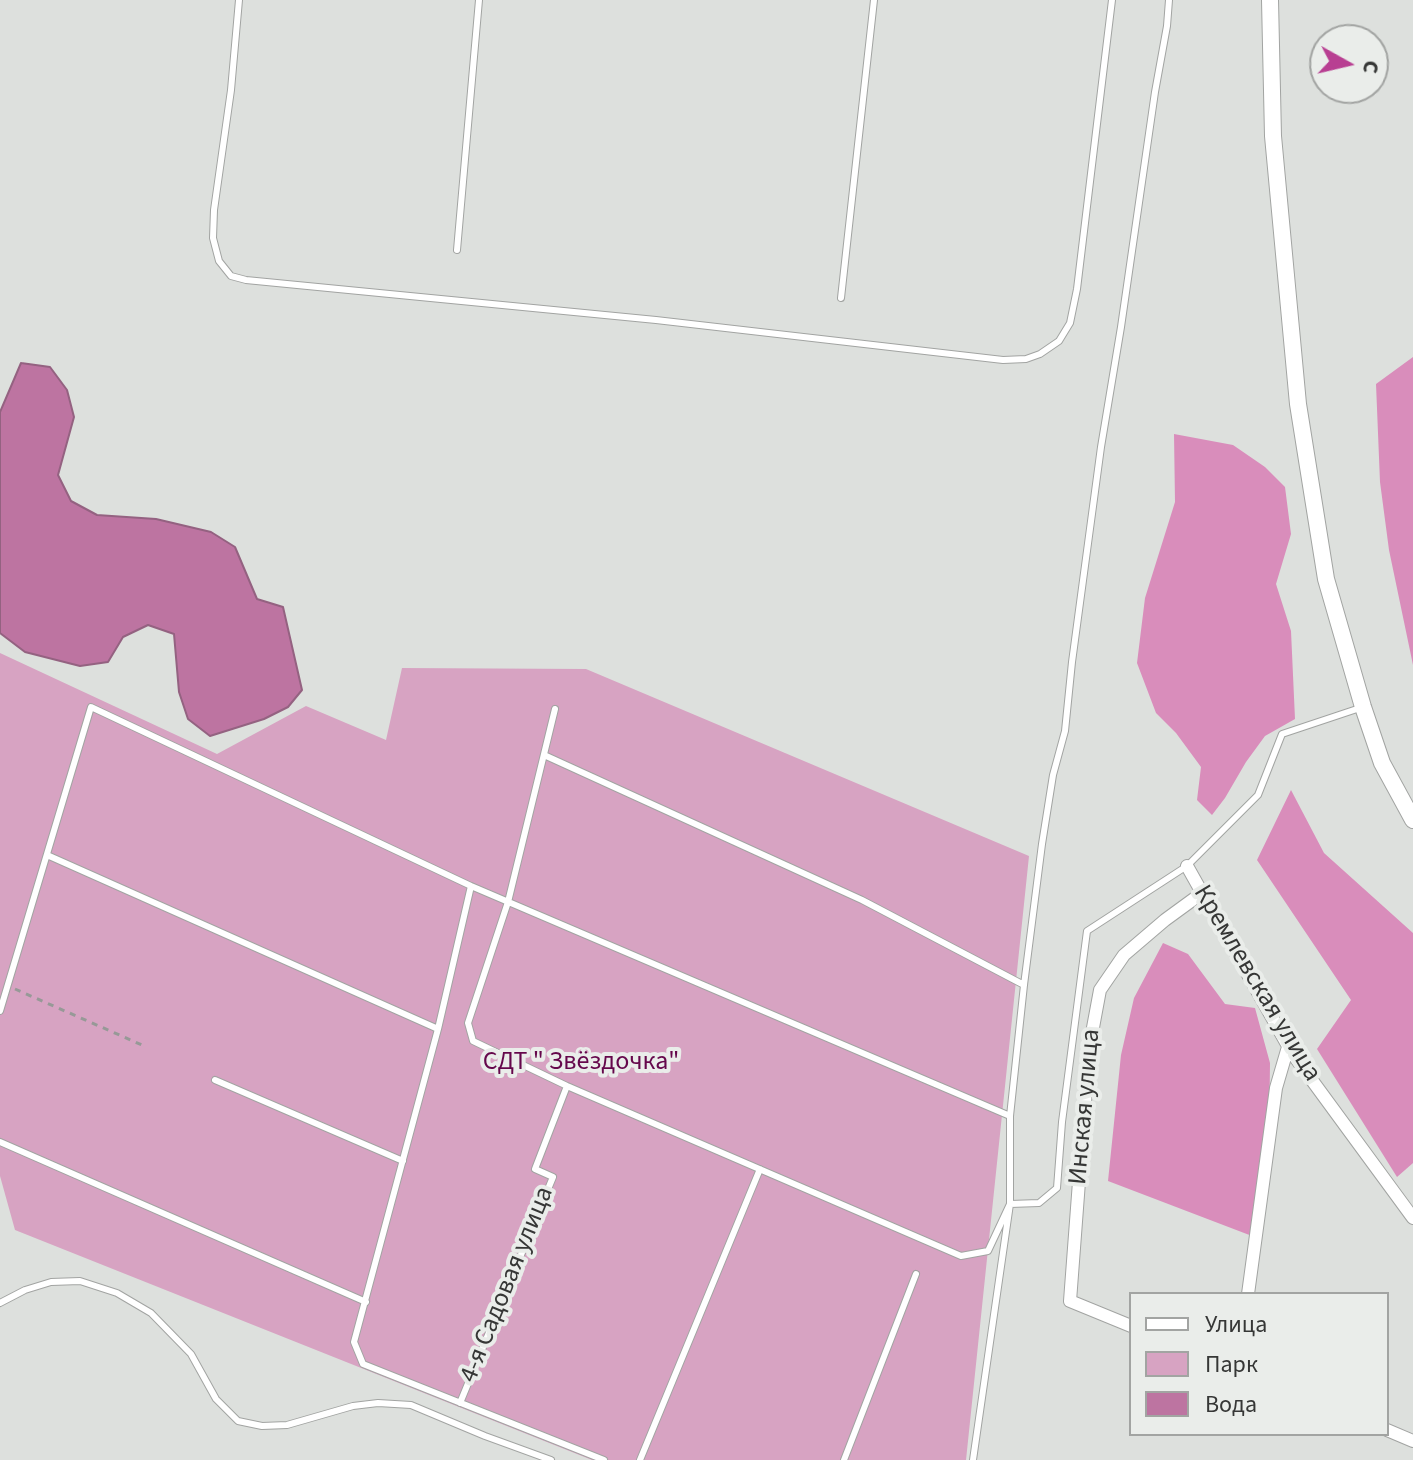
<!DOCTYPE html>
<html>
<head>
<meta charset="utf-8">
<style>
  body { margin:0 }
  #map { position:relative; width:1413px; height:1460px; overflow:hidden; background:#dde0dd; font-family:"Source Sans 3",sans-serif }
  canvas { display:block }
  .legend { position:absolute; left:1129px; top:1292px; width:260px; height:144px; box-sizing:border-box; background:#eaedea; border:2px solid #a2a4a2; margin:0; padding:10px 14px; list-style:none; font-size:24px; color:#363736 }
  .legend li { display:flex; align-items:center; gap:16px; height:40px }
  .legend b { width:40px; border:2px solid #a2a4a2 }
  .north { position:absolute; left:1309px; top:24px; width:80px; height:80px; box-sizing:border-box; background:#eaedea; border:2px solid #a2a4a2; border-radius:50%; rotate:98deg; font-size:22px; font-weight:700; line-height:32px; text-align:center; color:#363736 }
  .north::after { content:''; display:block; margin:auto; width:28px; height:36px; background:#b83f92; clip-path:polygon(50% 0,100% 100%,50% 72%,0 100%) }
</style>
</head>
<body>
<div id="map">
<canvas width="1413" height="1460"></canvas>
<ul class="legend">
<li><b style="height:10px;background:#fff"></b>Улица</li>
<li><b style="height:22px;background:#d7a3c2"></b>Парк</li>
<li><b style="height:22px;background:#bd74a1"></b>Вода</li>
</ul>
<div class="north">С</div>
</div>
<script>
const c = document.querySelector('canvas').getContext('2d');
c.lineJoin = 'round';
function paint(path, color) {
  c.fillStyle = color;
  c.fill(path, 'evenodd');
}
function toPath(rows) {
  const path = new Path2D();
  for (const r of rows) {
    path.moveTo(r[0], r[1]);
    for (let i = 2; i < r.length; i += 2) path.lineTo(r[i], r[i + 1]);
  }
  return path;
}
function trace(path, color, width, dash) {
  c.strokeStyle = color;
  c.lineWidth = width;
  c.lineCap = dash ? 'butt' : 'round';
  c.setLineDash(dash || []);
  c.stroke(path);
}
function write(font, color, halo, rows, align = 'center') {
  c.font = font + ' "Source Sans 3",sans-serif';
  c.lineWidth = 8;
  c.setLineDash([]);
  c.textBaseline = 'middle';
  c.strokeStyle = halo;
  c.fillStyle = color;
  for (const [text, x, y, turn = 0] of rows) {
    c.save();
    c.translate(x, y);
    c.rotate((+turn || 0) * Math.PI / 180);
    c.textAlign = isNaN(turn) ? turn : align;
    if (halo) c.strokeText(text, 0, 0);
    c.fillText(text, 0, 0);
    c.restore();
  }
}
paint(toPath([
  [0,653,217,754,306,706,386,740,402,668,586,669,1029,856,966,1460,592,1460,15,1230,0,1176]
]), '#d7a3c2');
paint(toPath([
  [1413,357,1413,665,1389,550,1380,482,1376,384],
  [1174,434,1233,445,1265,467,1285,487,1291,534,1276,584,1291,631,1295,719,1265,736,1246,762,1225,798,1212,815,1197,800,1201,767,1176,733,1156,713,1137,663,1145,598,1175,502],
  [1291,790,1324,853,1413,933,1413,1163,1397,1177,1317,1049,1351,1000,1257,860],
  [1163,943,1188,954,1225,1004,1255,1008,1270,1063,1269,1144,1252,1236,1108,1181,1121,1055,1134,998]
]), '#d98dbb');
const water = toPath([
  [21,363,50,367,67,390,74,417,58,475,71,501,97,515,156,519,211,532,235,547,257,599,283,607,302,690,288,707,264,719,210,736,188,719,179,692,174,634,148,625,123,637,108,662,80,666,25,652,0,633,0,412,21,363]
]);
paint(water, '#bd74a1');
trace(water, '#946281', 2);
const service = toPath([
  [239,0,231,90,214,210,213,238,219,261,231,276,246,280,656,320,1003,360,1026,359,1040,354,1059,341,1070,323,1077,289,1112,0],
  [457,250,479,0],
  [841,298,874,0],
  [555,709,508,902,468,1023,473,1041,567,1086,961,1256,988,1251,1010,1204,1010,1116,1024,985,1042,844,1053,775,1065,731,1072,662,1101,447,1121,327,1155,92,1167,26,1169,0],
  [544,755,862,900,1024,985],
  [47,855,438,1029],
  [471,886,438,1029,354,1342,363,1364,604,1460],
  [0,1011,91,707,471,886,1010,1116],
  [215,1080,403,1161],
  [0,1142,366,1302],
  [0,1303,25,1290,51,1282,80,1281,117,1293,151,1313,191,1354,216,1399,238,1421,262,1426,287,1425,353,1406,378,1403,411,1405,485,1436,551,1460],
  [460,1403,553,1177,535,1169,567,1086],
  [640,1460,760,1169],
  [844,1460,916,1274],
  [973,1460,1010,1204,1039,1203,1057,1188,1062,1122,1087,931,1187,866,1258,795,1282,734,1360,708]
]);
const minor = toPath([
  [1187,866,1292,1053,1413,1218],
  [1248,1294,1276,1088,1288,1047],
  [1131,1326,1070,1301,1089,1049,1100,990,1124,955,1165,920,1202,893],
  [1387,1430,1413,1441]
]);
const tertiary = toPath([
  [1270,0,1273,136,1298,404,1326,579,1363,707,1382,763,1413,820]
]);
trace(service, '#a2a4a2', 8);
trace(minor, '#a2a4a2', 14);
trace(tertiary, '#a2a4a2', 18);
trace(toPath([
  [15,989,142,1045]
]), '#979997', 3, [6, 6]);
trace(service, '#fff', 6);
trace(minor, '#fff', 12);
trace(tertiary, '#fff', 16);
write('26px', '#363736', '#eaedea', [
  ["Кремлевская улица",1256,984,59],
  ["Инская улица",1086,1107,-85],
  ["4-я Садовая улица",508,1285,-68]
]);
write('26px', '#65084c', '#eaedea', [
  ["СДТ \" Звёздочка\"",581,1063]
]);
</script>
</body>
</html>
